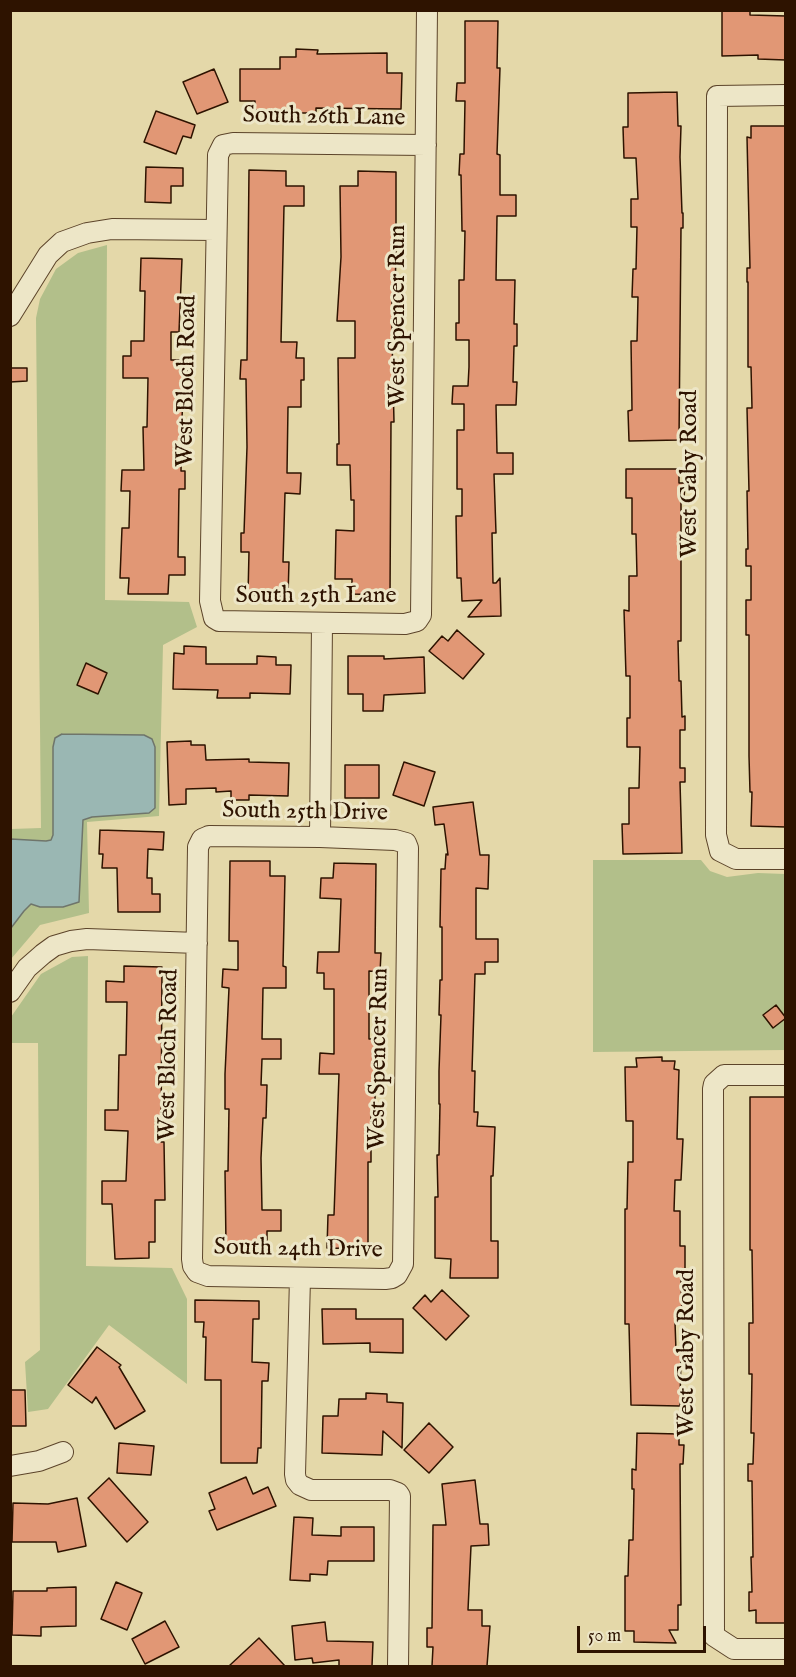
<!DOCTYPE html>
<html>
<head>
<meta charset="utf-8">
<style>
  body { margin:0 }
  #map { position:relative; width:796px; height:1677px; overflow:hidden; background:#e4d8a9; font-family:"IM FELL English",serif }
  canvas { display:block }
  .frame { position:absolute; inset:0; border:12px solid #2e1300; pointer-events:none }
  .scale { position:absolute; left:577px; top:1626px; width:129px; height:27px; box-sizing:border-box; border:3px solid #2e1300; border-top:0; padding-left:8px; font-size:18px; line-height:21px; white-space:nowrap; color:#2e1300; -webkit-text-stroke:4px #ede6c7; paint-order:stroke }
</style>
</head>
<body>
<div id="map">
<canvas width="796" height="1677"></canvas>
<div class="frame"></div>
<div class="scale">50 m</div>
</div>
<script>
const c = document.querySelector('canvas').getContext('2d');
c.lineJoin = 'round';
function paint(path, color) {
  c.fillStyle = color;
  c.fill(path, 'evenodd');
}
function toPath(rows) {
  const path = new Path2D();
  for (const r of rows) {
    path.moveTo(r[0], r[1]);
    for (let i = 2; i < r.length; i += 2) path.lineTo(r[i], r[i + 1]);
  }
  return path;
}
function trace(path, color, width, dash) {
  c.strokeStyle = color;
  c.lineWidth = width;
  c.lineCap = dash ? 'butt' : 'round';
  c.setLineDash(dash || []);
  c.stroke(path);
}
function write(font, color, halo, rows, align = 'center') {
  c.font = font + ' "IM FELL English",serif';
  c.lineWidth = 6;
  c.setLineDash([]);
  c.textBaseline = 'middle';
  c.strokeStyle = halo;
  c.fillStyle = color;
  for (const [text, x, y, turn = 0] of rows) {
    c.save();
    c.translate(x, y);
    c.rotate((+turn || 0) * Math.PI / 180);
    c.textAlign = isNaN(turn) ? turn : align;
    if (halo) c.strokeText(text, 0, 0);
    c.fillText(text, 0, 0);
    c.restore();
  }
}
paint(toPath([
  [107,245,105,600,189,602,197,627,163,645,159,816,87,822,89,913,40,925,11,959,11,829,41,828,36,318,40,299,56,269,78,253],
  [593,860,701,860,710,871,727,877,758,873,785,874,785,1050,593,1052],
  [88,956,86,1266,172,1268,187,1299,187,1384,109,1325,48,1409,28,1412,25,1362,40,1350,38,1043,11,1043,11,1017,41,974,72,957]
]), '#b2bf8a');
const water = toPath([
  [62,734,144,735,152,739,155,747,155,808,149,813,92,817,83,820,79,902,63,907,40,907,31,904,24,911,11,928,11,839,46,841,51,840,53,835,53,747,55,738,62,734]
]);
paint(water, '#9ab7b3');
trace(water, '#6f756b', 1.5);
const building = toPath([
  [722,10,750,10,750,15,786,16,786,60,758,59,758,55,722,56,722,10],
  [465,21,498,21,497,68,500,68,497,154,500,155,500,195,516,195,516,216,497,216,496,280,515,280,514,324,517,324,517,346,514,346,513,382,517,382,516,405,496,405,497,453,513,453,513,474,494,474,496,533,492,533,493,583,496,583,500,578,501,616,468,617,482,600,462,601,461,578,457,578,456,516,462,516,462,489,457,489,457,430,464,430,464,404,452,404,453,386,468,386,469,367,469,340,456,340,456,323,459,323,459,280,464,280,465,231,462,231,461,175,459,175,460,154,464,154,465,101,456,101,457,83,465,83,465,21],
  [296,49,318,50,317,54,387,53,387,73,402,73,401,109,316,108,316,113,297,113,297,110,255,110,255,101,240,101,240,69,280,69,280,57,296,57,296,49],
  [214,69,228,102,197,114,183,82,214,69],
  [677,92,678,126,681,126,680,157,682,213,683,213,683,228,681,228,679,440,629,441,628,411,632,410,631,341,637,341,638,297,632,297,633,269,636,269,637,227,631,227,631,199,638,199,636,158,624,158,623,127,628,127,628,93,677,92],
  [156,111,195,125,191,138,183,136,176,154,144,142,156,111],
  [751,126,786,126,786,827,751,826,752,792,750,792,749,756,749,635,746,635,746,600,751,600,751,566,746,566,746,549,748,549,747,491,749,491,747,408,752,408,751,367,748,367,748,282,747,282,747,268,750,268,747,137,751,138,751,126],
  [146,167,183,168,183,186,171,186,171,203,145,202,146,167],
  [249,170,286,171,286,186,304,186,304,206,284,206,281,342,297,342,296,358,304,358,304,380,301,380,301,407,288,407,287,473,301,473,300,494,285,493,283,562,289,562,288,596,248,595,249,552,241,552,241,533,244,533,247,447,246,379,240,379,241,360,247,360,249,170],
  [358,171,396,172,396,250,395,294,392,294,392,337,394,422,391,422,390,595,352,594,352,579,335,579,336,530,354,531,354,500,351,500,350,465,337,465,337,444,339,444,338,358,355,358,355,321,337,321,341,257,340,186,358,186,358,171],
  [141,258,182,259,179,332,171,332,171,360,187,360,187,378,184,378,182,418,181,471,185,471,185,489,179,489,178,557,185,557,185,575,169,575,168,594,128,594,129,578,120,578,122,528,129,528,130,491,121,491,122,470,144,470,143,427,147,427,148,378,123,378,123,356,131,356,131,341,144,341,145,291,140,291,141,258],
  [10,368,27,368,27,381,10,382,10,368],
  [626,469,679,469,679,483,685,483,684,499,681,499,681,641,678,641,679,681,681,681,682,717,685,716,685,730,680,730,680,768,685,768,685,782,680,782,682,853,623,854,622,824,629,824,629,788,639,788,640,747,627,747,627,718,630,718,630,676,626,676,624,610,629,611,629,576,637,576,636,534,632,534,632,498,626,498,626,469],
  [457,630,484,654,463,679,429,651,442,636,448,641,457,630],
  [184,646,206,647,206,664,257,664,257,656,276,657,276,665,291,665,290,694,250,693,250,698,217,698,218,690,173,689,174,653,184,654,184,646],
  [348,656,384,656,384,659,424,657,425,693,384,695,383,711,363,711,363,694,348,694,348,656],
  [86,663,107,673,98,694,77,685,86,663],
  [191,741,191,745,205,745,206,760,249,759,249,762,289,763,288,796,249,795,249,800,231,800,231,791,216,792,216,788,186,789,186,804,169,805,167,742,191,741],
  [404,762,435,772,424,806,393,795,404,762],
  [345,765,379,765,379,798,345,798,345,765],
  [473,802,480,855,489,855,488,889,476,888,476,939,498,939,498,962,485,962,485,974,475,974,472,1071,475,1071,474,1112,478,1112,477,1126,495,1127,493,1176,491,1176,491,1241,498,1241,498,1278,450,1278,451,1259,435,1258,435,1197,438,1197,437,1155,439,1155,440,1104,439,1104,439,1071,441,1015,439,1015,440,980,442,980,442,927,440,927,441,869,445,869,446,854,448,855,444,824,435,825,433,807,473,802],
  [100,830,164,832,163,850,148,849,147,878,152,878,152,894,160,894,160,912,118,912,117,868,102,868,103,854,99,854,100,830],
  [230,861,270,861,270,876,285,876,283,966,286,967,286,988,263,988,262,1039,281,1039,281,1059,262,1059,261,1085,267,1085,266,1118,263,1118,261,1158,262,1210,281,1210,281,1231,267,1231,267,1245,226,1245,225,1171,228,1171,229,1109,225,1109,225,1074,229,988,222,987,223,969,238,970,238,941,229,941,230,861],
  [334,863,376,864,375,953,381,953,380,972,369,971,369,1039,375,1039,375,1116,371,1116,371,1162,368,1162,368,1249,327,1248,328,1215,334,1215,339,1074,319,1074,320,1053,334,1054,334,989,324,989,324,973,317,973,318,952,339,952,341,899,320,898,321,878,333,878,334,863],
  [124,966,162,967,161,1142,164,1142,165,1200,155,1200,155,1242,149,1242,149,1258,115,1259,112,1204,102,1204,102,1181,126,1181,128,1131,105,1130,105,1110,118,1110,119,1055,126,1055,127,1002,106,1002,106,981,124,982,124,966],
  [776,1005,786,1018,773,1028,763,1015,776,1005],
  [662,1057,662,1061,675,1061,674,1069,679,1070,677,1139,683,1139,681,1180,675,1180,674,1211,680,1211,680,1246,685,1246,685,1279,681,1279,682,1321,675,1322,676,1351,681,1351,680,1406,631,1405,629,1324,625,1324,625,1209,627,1209,628,1162,633,1162,633,1121,626,1121,625,1067,637,1067,636,1058,662,1057],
  [750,1097,786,1097,786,1623,756,1623,756,1610,749,1611,749,1592,752,1592,751,1557,753,1557,752,1481,748,1481,748,1464,753,1464,754,1433,751,1433,752,1374,749,1374,749,1323,753,1323,752,1250,750,1250,750,1097],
  [442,1290,469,1316,446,1340,413,1308,425,1295,431,1302,442,1290],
  [195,1300,259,1301,259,1319,253,1319,252,1362,269,1363,268,1381,262,1381,261,1448,258,1448,257,1463,221,1463,221,1380,205,1380,206,1337,203,1337,204,1322,195,1322,195,1300],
  [322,1309,356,1309,356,1319,403,1319,403,1353,370,1352,370,1343,323,1344,322,1309],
  [97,1347,121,1365,119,1367,145,1411,115,1429,96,1397,92,1403,68,1385,97,1347],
  [10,1390,25,1390,26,1426,10,1426,10,1390],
  [366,1393,387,1394,387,1402,403,1403,402,1448,383,1431,382,1455,322,1453,323,1416,338,1416,339,1399,366,1399,366,1393],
  [429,1423,453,1447,429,1473,404,1450,429,1423],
  [637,1433,679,1434,679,1445,684,1445,683,1464,680,1464,681,1605,678,1605,678,1630,669,1630,676,1643,634,1642,634,1631,625,1631,625,1576,628,1576,629,1540,633,1540,634,1489,632,1489,632,1469,636,1470,637,1433],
  [119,1443,154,1446,151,1475,117,1473,119,1443],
  [246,1477,253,1494,268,1487,276,1506,217,1530,209,1511,215,1509,209,1493,246,1477],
  [109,1478,148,1522,127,1542,88,1498,109,1478],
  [475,1480,480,1524,488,1524,489,1545,471,1546,468,1610,482,1610,482,1626,490,1626,487,1666,432,1666,433,1647,427,1647,427,1628,432,1628,433,1525,446,1525,442,1484,475,1480],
  [77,1498,86,1546,58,1552,56,1542,12,1542,13,1503,48,1504,77,1498],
  [294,1517,313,1518,312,1535,341,1536,341,1527,374,1527,374,1561,328,1561,327,1575,310,1574,310,1581,290,1580,294,1517],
  [116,1582,142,1593,127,1630,101,1619,116,1582],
  [76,1587,76,1626,41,1627,41,1636,12,1635,13,1591,47,1591,47,1588,76,1587],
  [165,1621,179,1647,145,1664,132,1639,165,1621],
  [325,1622,327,1641,373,1642,372,1666,339,1666,339,1660,313,1663,312,1658,295,1660,292,1626,325,1622],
  [259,1638,285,1666,229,1666,259,1638]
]);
paint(building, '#e19775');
trace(building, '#2e1300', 1.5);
const minor = toPath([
  [786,95,717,96,716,835,720,851,736,859,786,859],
  [426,145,233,143,223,145,218,155,210,601,214,618,219,621,405,624,417,621,421,615,427,10],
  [10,316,48,255,62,242,87,233,112,229,216,230],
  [209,836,320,837,395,840,406,843,408,848,403,1264,397,1275,392,1278,385,1279,208,1276,197,1272,193,1266,192,1259,198,847,202,839,209,836],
  [320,837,322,623],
  [10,992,27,968,43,954,54,946,71,941,87,939,197,943],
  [786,1075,724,1075,714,1084,713,1089,714,1636,734,1649,786,1649],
  [300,1278,295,1474,296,1480,300,1485,311,1490,390,1490,398,1493,400,1496,398,1666],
  [10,1466,39,1461,63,1452]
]);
trace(minor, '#5c442a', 22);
trace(minor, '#ede6c7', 20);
write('24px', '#2e1300', '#ede6c7', [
  ["South 26th Lane",324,118,1],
  ["West Spencer Run",399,316,-90],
  ["West Bloch Road",188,381,-89],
  ["West Gaby Road",691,474,-90],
  ["South 25th Lane",316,597],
  ["South 25th Drive",305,813,1],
  ["West Bloch Road",170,1055,-89],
  ["West Spencer Run",380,1059,-89],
  ["South 24th Drive",298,1250,1],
  ["West Gaby Road",688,1353,-90]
]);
</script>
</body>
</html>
